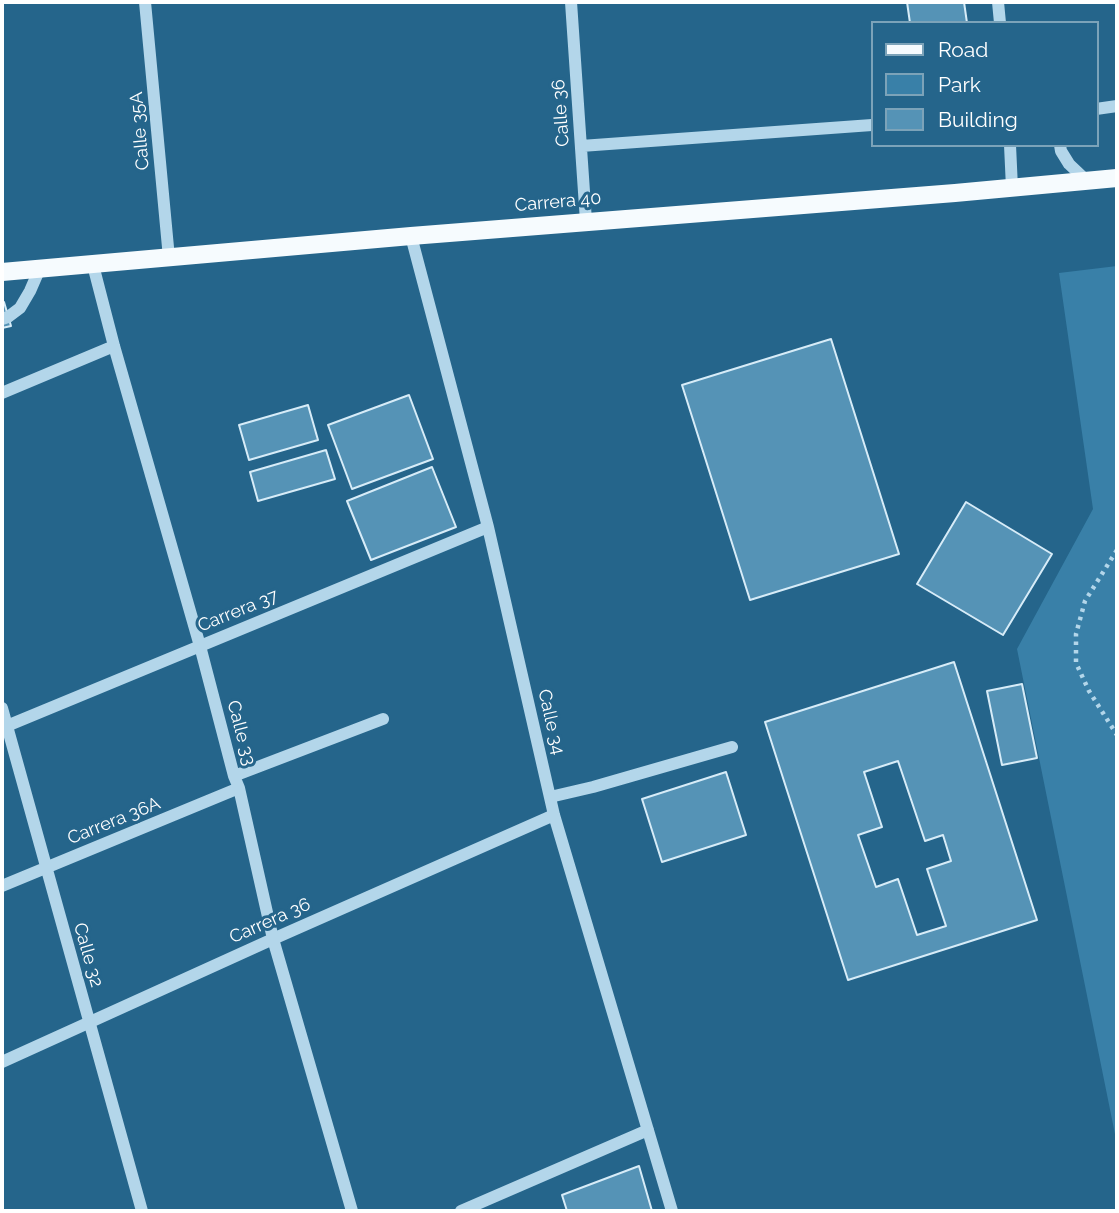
<!DOCTYPE html>
<html>
<head>
<meta charset="utf-8">
<style>
  body { margin:0 }
  #map { position:relative; width:1119px; height:1213px; overflow:hidden; background:#25658b; font-family:Raleway,sans-serif }
  canvas { display:block }
  .frame { position:absolute; inset:0; border:4px solid #fff; pointer-events:none }
  .legend { position:absolute; left:871px; top:21px; width:228px; height:126px; box-sizing:border-box; background:#25658b; border:2px solid #7ca3b9; margin:0; padding:9px 12px; list-style:none; font-size:21px; color:#fff }
  .legend li { display:flex; align-items:center; gap:14px; height:35px }
  .legend b { width:35px; border:2px solid #7ca3b9 }
</style>
</head>
<body>
<div id="map">
<canvas width="1119" height="1213"></canvas>
<div class="frame"></div>
<ul class="legend">
<li><b style="height:9px;background:#f6fbfe"></b>Road</li>
<li><b style="height:19px;background:#3980a8"></b>Park</li>
<li><b style="height:19px;background:#5593b6"></b>Building</li>
</ul>
</div>
<script>
const c = document.querySelector('canvas').getContext('2d');
c.lineJoin = 'round';
function paint(path, color) {
  c.fillStyle = color;
  c.fill(path, 'evenodd');
}
function toPath(rows) {
  const path = new Path2D();
  for (const r of rows) {
    path.moveTo(r[0], r[1]);
    for (let i = 2; i < r.length; i += 2) path.lineTo(r[i], r[i + 1]);
  }
  return path;
}
function trace(path, color, width, dash) {
  c.strokeStyle = color;
  c.lineWidth = width;
  c.lineCap = dash ? 'butt' : 'round';
  c.setLineDash(dash || []);
  c.stroke(path);
}
function write(font, color, halo, rows, align = 'center') {
  c.font = font + ' Raleway,sans-serif';
  c.lineWidth = 6;
  c.setLineDash([]);
  c.textBaseline = 'middle';
  c.strokeStyle = halo;
  c.fillStyle = color;
  for (const [text, x, y, turn = 0] of rows) {
    c.save();
    c.translate(x, y);
    c.rotate((+turn || 0) * Math.PI / 180);
    c.textAlign = isNaN(turn) ? turn : align;
    if (halo) c.strokeText(text, 0, 0);
    c.fillText(text, 0, 0);
    c.restore();
  }
}
paint(toPath([
  [1117,266,1117,1144,1017,649,1093,509,1059,273]
]), '#3980a8');
const building = toPath([
  [907,2,964,2,967,23,910,23,907,2],
  [2,302,4,302,11,326,2,328,2,302],
  [831,339,899,554,750,600,682,385,831,339],
  [409,395,433,459,352,489,328,425,409,395],
  [308,405,318,440,249,460,239,425,308,405],
  [326,450,335,479,258,501,250,472,326,450],
  [432,467,456,527,371,560,347,501,432,467],
  [966,502,1052,554,1003,635,917,584,966,502],
  [954,662,1037,920,848,980,765,722,954,662],
  [898,761,925,841,943,835,951,861,927,869,946,926,917,935,898,879,876,887,858,835,882,827,864,772,898,761],
  [1022,684,1037,758,1002,765,987,691,1022,684],
  [726,772,746,835,662,862,642,799,726,772],
  [639,1166,652,1211,567,1211,562,1195,639,1166]
]);
paint(building, '#5593b6');
trace(building, '#d7ecf8', 2);
trace(toPath([
  [1117,550,1085,601,1076,634,1076,663,1089,691,1117,735]
]), '#b3d6ea', 4.5, [3.5, 5]);
trace(toPath([
  [145,2,169,258],
  [571,2,586,221],
  [998,2,1000,23],
  [1096,109,1117,106],
  [1010,145,1012,188],
  [1060,145,1061,151,1069,164,1088,182],
  [581,146,872,125],
  [411,236,488,527,554,815,672,1211],
  [93,265,114,346,200,646,234,776,239,788,273,939,352,1211],
  [2,319,8,317,20,308,30,291,40,268],
  [2,393,114,346],
  [2,708,142,1211],
  [2,728,488,527],
  [234,776,383,719],
  [550,797,593,787,732,747],
  [2,886,239,788],
  [2,1062,273,939,554,815],
  [461,1211,648,1130]
]), '#b3d6ea', 12);
trace(toPath([
  [2,272,411,236,955,193,1117,178]
]), '#f6fbfe', 18);
write('18px', '#fff', '#25658b', [
  ["Calle 36",561,113,-94],
  ["Calle 35A",140,131,-95],
  ["Carrera 40",558,202,-5],
  ["Carrera 37",238,611,-22],
  ["Calle 34",551,722,77],
  ["Calle 33",241,733,75],
  ["Carrera 36A",114,821,-22],
  ["Carrera 36",270,921,-24],
  ["Calle 32",88,955,74]
]);
</script>
</body>
</html>
